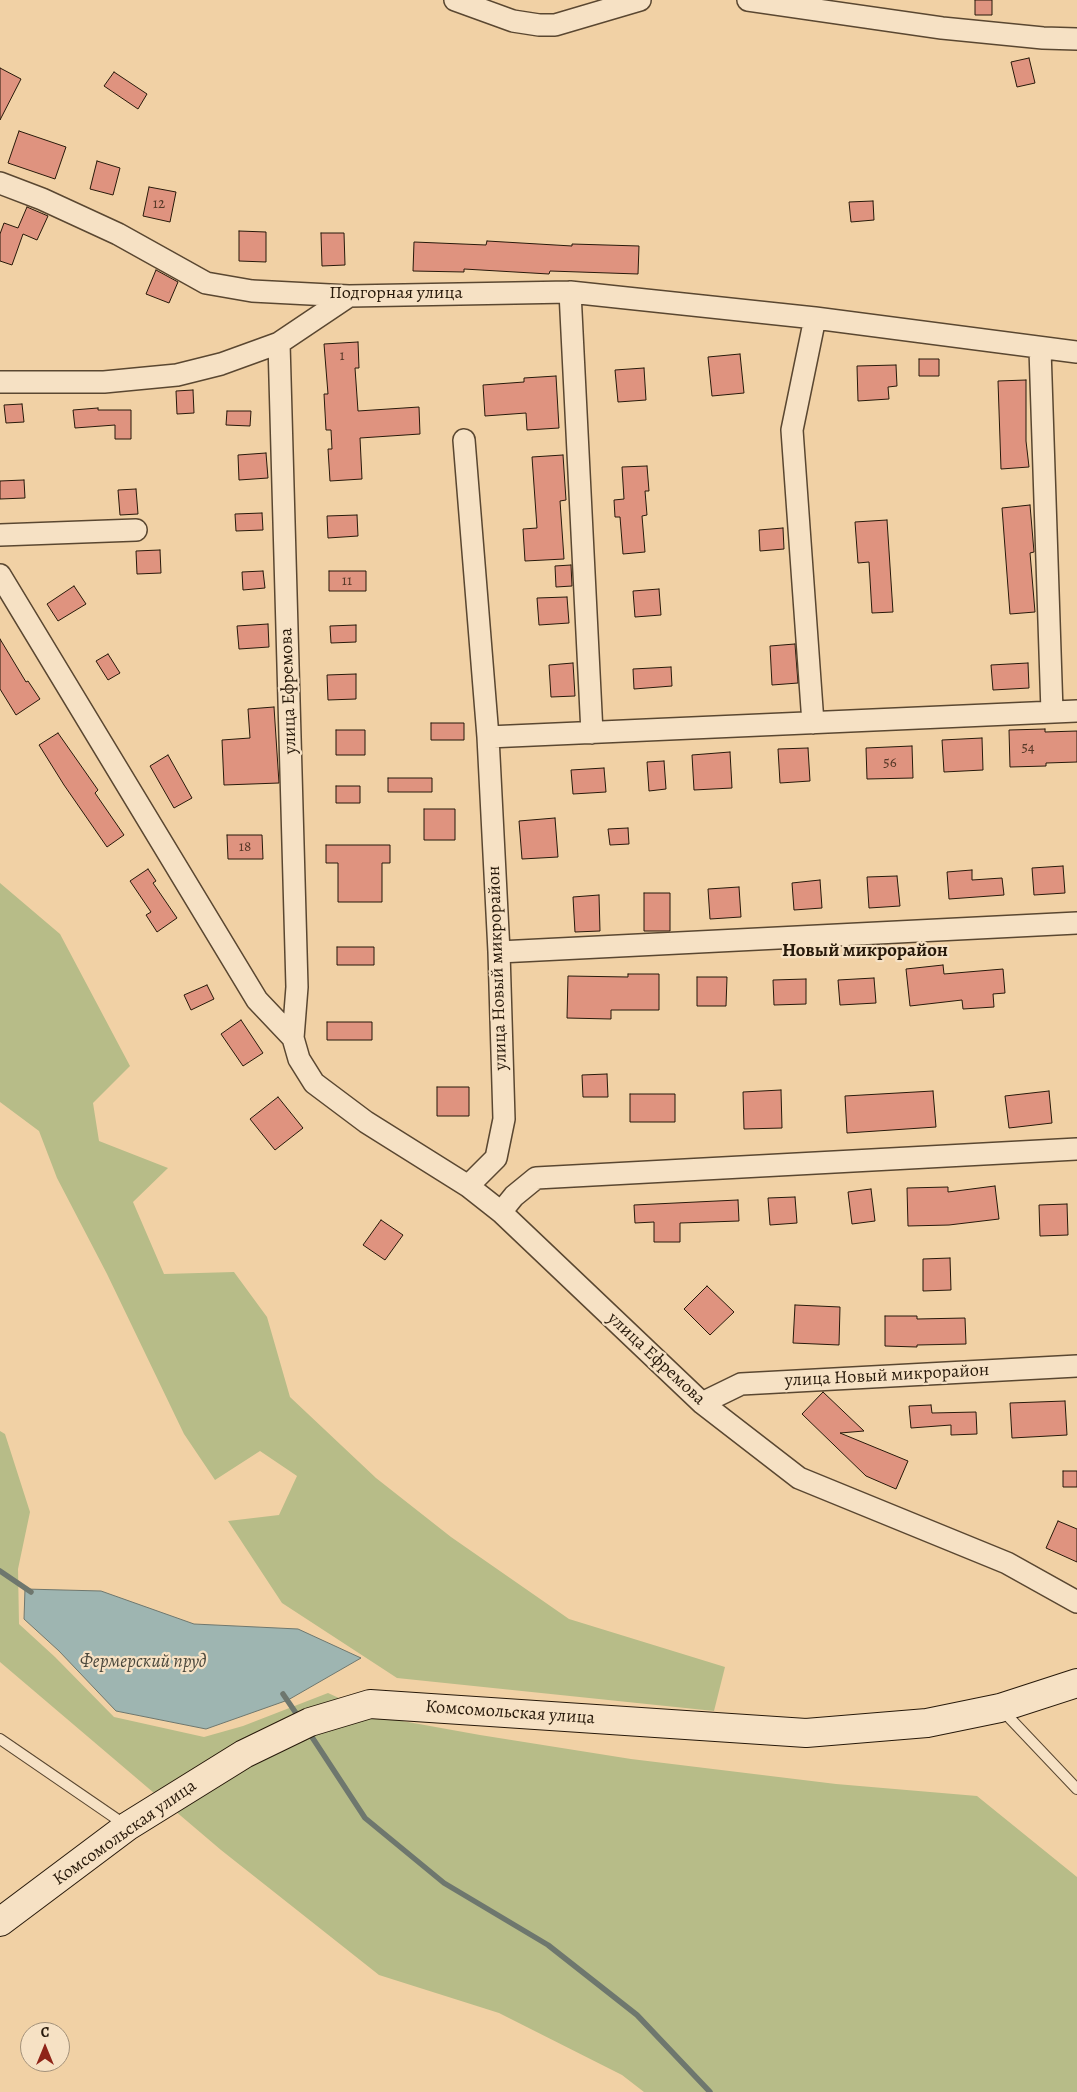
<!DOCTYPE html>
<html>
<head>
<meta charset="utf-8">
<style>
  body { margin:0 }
  #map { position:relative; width:1077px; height:2092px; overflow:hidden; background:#f1d1a5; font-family:Alegreya,serif }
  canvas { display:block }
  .north { position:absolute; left:20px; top:2022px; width:50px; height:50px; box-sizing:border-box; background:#f6e1c4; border:1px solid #a3917a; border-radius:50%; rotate:0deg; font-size:14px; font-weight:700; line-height:20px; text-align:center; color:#27190a }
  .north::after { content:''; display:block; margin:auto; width:18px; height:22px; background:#8f2418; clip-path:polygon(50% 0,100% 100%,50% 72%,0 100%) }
</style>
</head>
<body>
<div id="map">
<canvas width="1077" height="2092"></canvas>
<div class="north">С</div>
</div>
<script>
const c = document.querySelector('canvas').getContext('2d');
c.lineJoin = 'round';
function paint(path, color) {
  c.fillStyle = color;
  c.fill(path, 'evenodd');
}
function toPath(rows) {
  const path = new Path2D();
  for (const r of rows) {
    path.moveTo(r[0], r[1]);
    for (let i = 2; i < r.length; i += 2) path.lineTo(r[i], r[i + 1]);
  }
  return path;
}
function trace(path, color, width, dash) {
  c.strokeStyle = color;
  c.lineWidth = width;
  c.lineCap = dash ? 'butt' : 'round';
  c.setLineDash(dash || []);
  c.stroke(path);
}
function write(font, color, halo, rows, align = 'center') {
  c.font = font + ' Alegreya,serif';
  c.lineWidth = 4.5;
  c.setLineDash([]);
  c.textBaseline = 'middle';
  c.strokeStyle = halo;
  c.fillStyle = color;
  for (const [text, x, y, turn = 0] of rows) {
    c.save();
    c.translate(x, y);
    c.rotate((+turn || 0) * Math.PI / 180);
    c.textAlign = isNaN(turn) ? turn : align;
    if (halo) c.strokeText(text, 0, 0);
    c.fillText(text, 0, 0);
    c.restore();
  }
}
paint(toPath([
  [0,883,60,934,130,1066,93,1103,99,1141,168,1168,133,1202,164,1274,234,1272,267,1317,290,1397,376,1478,451,1537,569,1619,725,1667,714,1711,397,1678,282,1603,228,1521,279,1515,297,1476,260,1451,215,1480,184,1434,107,1274,57,1178,39,1131,0,1102],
  [0,1431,5,1434,30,1512,18,1569,19,1624,55,1657,114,1717,204,1737,243,1726,328,1693,380,1717,480,1735,631,1759,836,1784,977,1796,1077,1877,1077,2092,644,2092,622,2075,499,2013,379,1975,221,1850,0,1662]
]), '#b7bc88');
const water = toPath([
  [25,1589,101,1591,194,1624,298,1629,361,1658,288,1700,206,1729,116,1711,59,1651,24,1619,25,1589]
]);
paint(water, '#9eb5b1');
trace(water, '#6e776e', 1);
trace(toPath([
  [0,1571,31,1592],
  [283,1694,300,1719],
  [308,1731,365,1818,444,1883,548,1945,637,2015,710,2092]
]), '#6e776e', 5.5);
const building = toPath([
  [975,0,992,0,992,15,975,15,975,0],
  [1029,58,1035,83,1017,87,1011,62,1029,58],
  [0,68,21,79,0,120,0,68],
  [114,72,147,94,138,109,104,86,114,72],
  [19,131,66,147,55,179,8,163,19,131],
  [97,161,120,168,113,195,90,189,97,161],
  [149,187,176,192,170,222,143,216,149,187],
  [873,201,874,220,851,222,849,202,873,201],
  [27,207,48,216,37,240,23,234,12,265,0,261,0,234,4,223,18,228,27,207],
  [239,231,266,232,266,262,239,261,239,231],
  [321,233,344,233,345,265,322,266,321,233],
  [487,241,572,246,572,244,639,246,638,274,550,271,549,274,464,269,464,272,413,271,414,242,486,245,487,241],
  [156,270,178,282,169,303,146,294,156,270],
  [358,342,359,368,355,368,358,411,419,407,420,434,360,438,362,479,330,481,328,449,332,449,331,430,326,430,324,394,328,394,324,344,358,342],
  [740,354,744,393,712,396,708,357,740,354],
  [919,359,939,359,939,376,919,376,919,359],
  [896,365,897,386,888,387,889,399,858,401,857,366,896,365],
  [644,368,646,400,618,402,615,370,644,368],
  [556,376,559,428,527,430,526,413,485,416,483,385,524,382,524,378,556,376],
  [1026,380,1026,441,1029,467,1001,469,998,381,1026,380],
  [193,390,194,413,177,414,176,391,193,390],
  [22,404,24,422,6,423,4,405,22,404],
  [98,408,98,410,131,410,131,439,115,439,115,425,75,428,73,410,98,408],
  [227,411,251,411,250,426,226,425,227,411],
  [266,453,268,478,239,480,238,455,266,453],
  [563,455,566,500,560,501,564,559,525,561,523,529,537,528,532,457,563,455],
  [647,466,649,491,645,491,647,515,642,516,645,552,623,554,620,517,615,517,614,500,624,499,622,467,647,466],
  [24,480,25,498,0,499,0,481,24,480],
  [136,489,138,514,120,515,118,490,136,489],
  [1030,505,1034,552,1030,553,1035,612,1010,614,1002,508,1030,505],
  [262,513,263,530,236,531,235,514,262,513],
  [357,515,358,536,328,538,327,516,357,515],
  [887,520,893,612,872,613,869,562,858,563,855,522,887,520],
  [783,528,784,549,760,551,759,530,783,528],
  [160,550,161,573,137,574,136,551,160,550],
  [571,565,572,586,556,587,555,566,571,565],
  [263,571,265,588,243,590,242,572,263,571],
  [329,571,366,571,366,591,329,591,329,571],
  [74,586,86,604,58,621,47,604,74,586],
  [659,589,661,615,635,617,633,591,659,589],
  [567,597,569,623,539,625,537,598,567,597],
  [268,624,269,647,239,649,237,626,268,624],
  [356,625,356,642,331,643,330,626,356,625],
  [0,639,26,682,28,681,40,699,16,715,0,689,0,639],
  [795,644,798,683,772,685,770,646,795,644],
  [108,654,120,673,108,680,96,661,108,654],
  [573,663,575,696,551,697,549,665,573,663],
  [1028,663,1029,688,993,690,991,665,1028,663],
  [671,667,672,686,634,689,633,669,671,667],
  [356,674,356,699,328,700,327,675,356,674],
  [274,707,279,783,224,785,222,740,250,738,248,709,274,707],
  [431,723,464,723,464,740,431,740,431,723],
  [1045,729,1045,732,1077,731,1077,762,1046,763,1046,766,1010,767,1009,730,1045,729],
  [336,730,365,730,365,755,336,755,336,730],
  [58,733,98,790,95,793,124,835,107,847,64,785,39,745,58,733],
  [982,738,983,770,944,772,942,740,982,738],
  [912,746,913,778,867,779,866,748,912,746],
  [808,748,810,781,780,783,778,749,808,748],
  [730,752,732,788,694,790,692,755,730,752],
  [168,755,192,798,174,808,150,766,168,755],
  [664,761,666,789,649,791,647,762,664,761],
  [604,768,606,792,573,794,571,770,604,768],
  [388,778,432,778,432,792,388,792,388,778],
  [336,786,360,786,360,803,336,803,336,786],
  [424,809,455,809,455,840,424,840,424,809],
  [555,818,558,857,522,859,519,821,555,818],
  [628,828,629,844,610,845,608,829,628,828],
  [227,835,262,835,263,859,228,859,227,835],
  [326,845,390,845,390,863,382,863,382,902,338,902,338,863,326,863,326,845],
  [1063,866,1065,893,1034,895,1032,868,1063,866],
  [148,869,156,881,153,883,177,918,157,932,146,915,151,912,130,881,148,869],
  [972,870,972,880,1002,878,1004,895,949,899,947,872,972,870],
  [897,876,900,906,869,908,867,877,897,876],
  [820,880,822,908,794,910,792,883,820,880],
  [739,887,741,917,710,919,708,889,739,887],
  [644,893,670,893,670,931,644,931,644,893],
  [599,895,600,931,575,932,573,897,599,895],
  [337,947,374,947,374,965,337,965,337,947],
  [943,965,944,974,1003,969,1005,993,993,994,994,1007,963,1009,962,1000,910,1006,906,969,943,965],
  [628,974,659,974,659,1010,611,1010,611,1019,567,1018,568,976,628,977,628,974],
  [697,977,727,977,726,1006,697,1006,697,977],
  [874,978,876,1003,840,1005,838,980,874,978],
  [806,979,806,1004,774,1005,773,980,806,979],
  [207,985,214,999,191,1010,184,995,207,985],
  [241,1020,263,1053,243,1066,221,1034,241,1020],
  [327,1022,372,1022,372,1040,327,1040,327,1022],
  [607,1074,608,1097,583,1097,582,1075,607,1074],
  [437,1087,469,1087,469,1116,437,1116,437,1087],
  [781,1090,782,1128,744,1129,743,1092,781,1090],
  [933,1091,936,1127,847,1133,845,1096,933,1091],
  [1049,1091,1052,1123,1009,1128,1005,1096,1049,1091],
  [630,1094,675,1094,675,1122,630,1122,630,1094],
  [278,1097,303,1128,275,1150,250,1119,278,1097],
  [995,1186,999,1219,949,1225,908,1226,907,1188,948,1187,948,1192,995,1186],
  [871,1189,875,1221,852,1224,848,1192,871,1189],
  [795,1197,797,1223,770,1225,768,1198,795,1197],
  [738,1200,739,1221,680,1223,680,1242,654,1242,654,1222,635,1223,634,1205,738,1200],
  [1067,1204,1068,1235,1040,1236,1039,1205,1067,1204],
  [381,1220,403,1235,385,1260,363,1245,381,1220],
  [950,1258,951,1290,923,1291,923,1259,950,1258],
  [707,1286,734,1312,710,1335,684,1309,707,1286],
  [795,1305,840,1307,839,1345,793,1343,795,1305],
  [885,1316,917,1316,917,1319,965,1318,966,1344,917,1345,917,1347,885,1346,885,1316],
  [823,1392,864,1431,840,1433,908,1461,896,1489,866,1476,802,1414,823,1392],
  [1065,1401,1067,1435,1012,1438,1010,1403,1065,1401],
  [931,1405,932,1413,976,1412,977,1434,951,1435,951,1425,911,1428,909,1406,931,1405],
  [1063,1471,1077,1471,1077,1487,1063,1487,1063,1471],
  [1058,1521,1077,1529,1077,1562,1046,1548,1058,1521]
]);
paint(building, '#df937f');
trace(building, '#27190a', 1);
const lane = toPath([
  [1003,1711,1077,1789],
  [0,1739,127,1826]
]);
const street = toPath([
  [455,0,513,21,539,25,555,25,640,0],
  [748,0,942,28,1043,38,1077,39],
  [0,183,42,199,118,234,206,283,252,291,349,296,570,292,815,318,1077,352],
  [570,292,592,733],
  [279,343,297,987,293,1038],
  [1040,349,1052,712],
  [0,382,104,382,177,375,221,364,279,343,349,296],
  [464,440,488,737,499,952,504,1119,496,1158,468,1186],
  [0,535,136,530],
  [0,575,257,1000,293,1038,299,1059,314,1083,366,1122,468,1186,501,1212,702,1403,799,1478,1007,1563,1077,1602],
  [813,723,792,430,815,318],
  [488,737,1077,711],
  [499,952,1077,923],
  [501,1212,514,1196,536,1178,1077,1149],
  [702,1403,741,1384,1077,1366]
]);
const secondary = toPath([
  [0,1922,128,1826,244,1754,310,1722,370,1704,806,1733,927,1723,1000,1708,1077,1683]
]);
trace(lane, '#5a4731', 12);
trace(street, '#5a4731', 24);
trace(secondary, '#27190a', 30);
trace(lane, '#f6e1c4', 10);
trace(street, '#f6e1c4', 21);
trace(secondary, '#f6e1c4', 28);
write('15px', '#553827', null, [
  ["12",159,204],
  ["1",342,356],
  ["11",347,581],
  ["54",1028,748],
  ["56",890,763],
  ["18",245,847]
]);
write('18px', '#27190a', '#f6e1c4', [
  ["Подгорная улица",396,294],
  ["улица Ефремова",289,691,-92],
  ["улица Новый микрорайон",498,968,-92],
  ["улица Ефремова",656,1359,43],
  ["улица Новый микрорайон",887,1376,-3],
  ["Комсомольская улица",510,1713,4],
  ["Комсомольская улица",125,1833,-35]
]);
write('bold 19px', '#27190a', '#f6e1c4', [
  ["Новый микрорайон",865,951]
]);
write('italic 19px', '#4b483c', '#f6e1c4', [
  ["Фермерский пруд",143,1662]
]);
</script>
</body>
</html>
